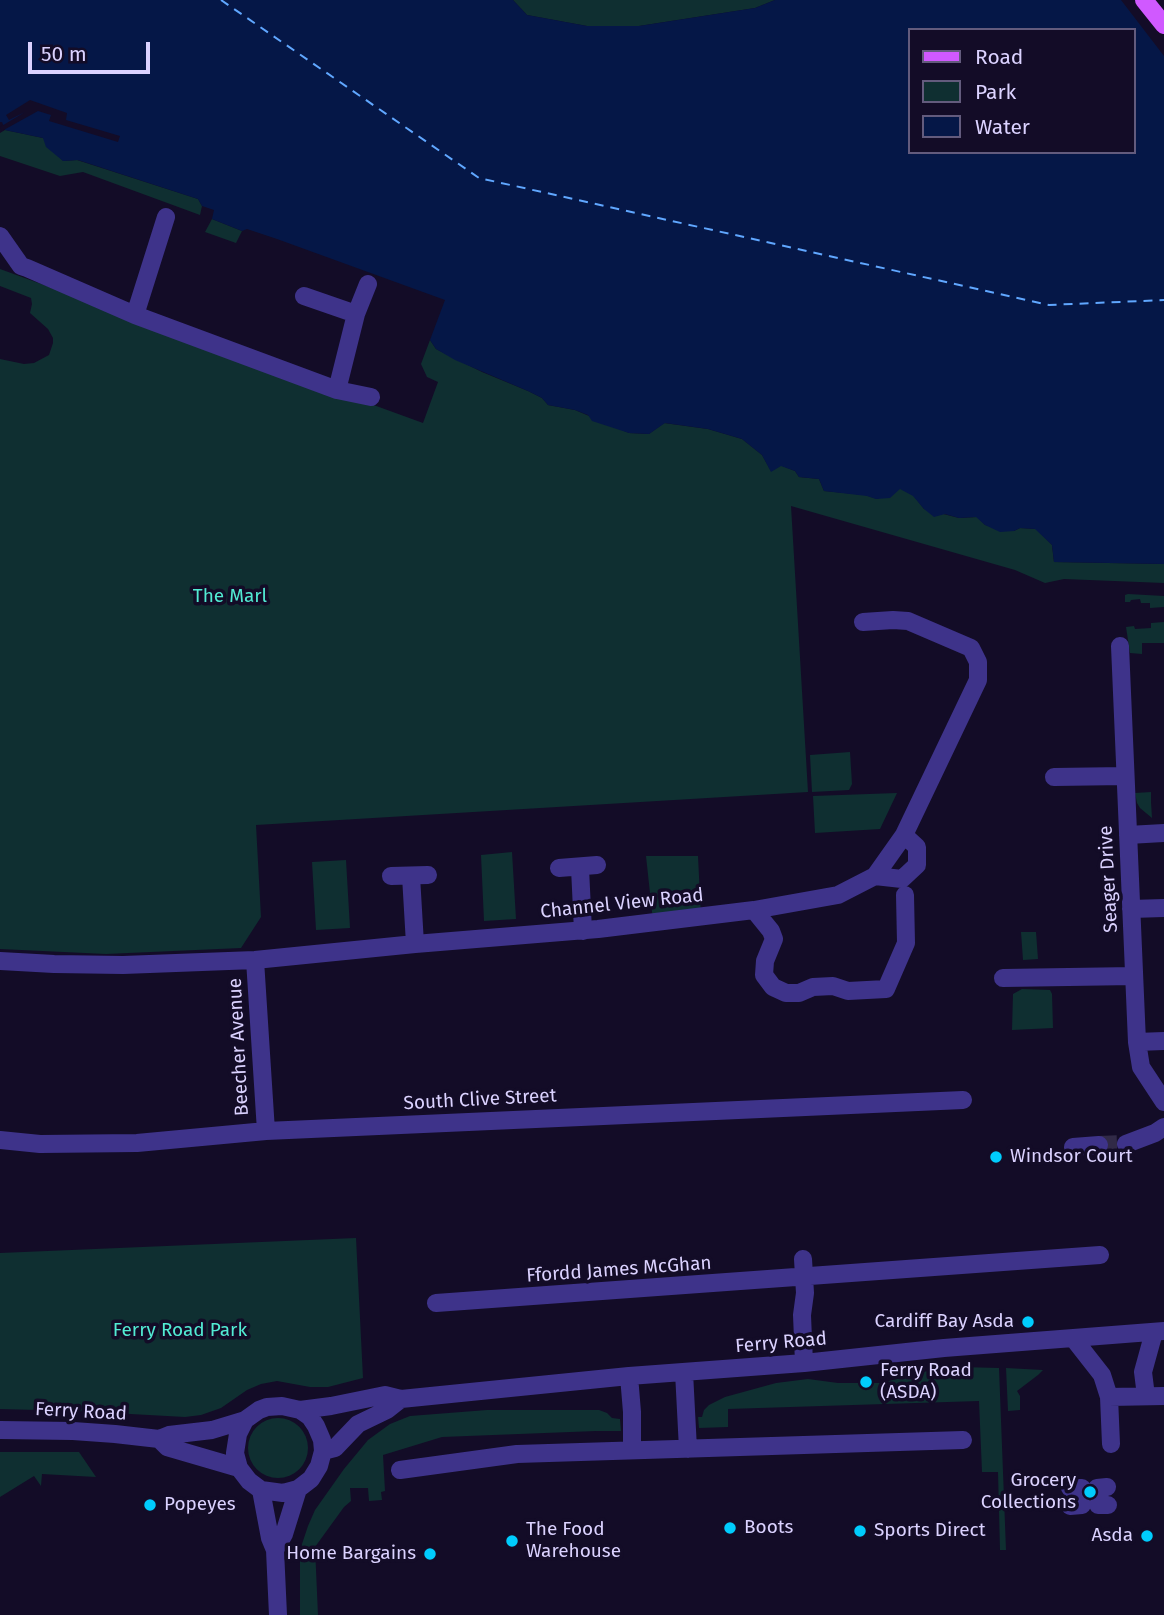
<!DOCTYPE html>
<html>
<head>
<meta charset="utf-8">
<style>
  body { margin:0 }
  #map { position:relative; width:1164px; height:1615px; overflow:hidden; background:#130c27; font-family:"Fira Sans",sans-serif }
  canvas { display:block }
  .legend { position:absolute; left:908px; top:28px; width:228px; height:126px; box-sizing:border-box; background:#130c27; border:2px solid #635b7d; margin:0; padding:9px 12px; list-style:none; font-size:21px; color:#dbd2ff }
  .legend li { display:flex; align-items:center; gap:14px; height:35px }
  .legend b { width:35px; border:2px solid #635b7d }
  .scale { position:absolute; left:28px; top:42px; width:122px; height:32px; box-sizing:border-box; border:4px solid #dbd2ff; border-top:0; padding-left:9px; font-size:21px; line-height:24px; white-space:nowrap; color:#dbd2ff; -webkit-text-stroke:5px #130c27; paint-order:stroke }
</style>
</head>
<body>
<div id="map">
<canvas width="1164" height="1615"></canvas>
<ul class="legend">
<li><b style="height:9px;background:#d059ff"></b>Road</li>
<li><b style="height:19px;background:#0f2f31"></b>Park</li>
<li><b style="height:19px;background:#051747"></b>Water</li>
</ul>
<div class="scale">50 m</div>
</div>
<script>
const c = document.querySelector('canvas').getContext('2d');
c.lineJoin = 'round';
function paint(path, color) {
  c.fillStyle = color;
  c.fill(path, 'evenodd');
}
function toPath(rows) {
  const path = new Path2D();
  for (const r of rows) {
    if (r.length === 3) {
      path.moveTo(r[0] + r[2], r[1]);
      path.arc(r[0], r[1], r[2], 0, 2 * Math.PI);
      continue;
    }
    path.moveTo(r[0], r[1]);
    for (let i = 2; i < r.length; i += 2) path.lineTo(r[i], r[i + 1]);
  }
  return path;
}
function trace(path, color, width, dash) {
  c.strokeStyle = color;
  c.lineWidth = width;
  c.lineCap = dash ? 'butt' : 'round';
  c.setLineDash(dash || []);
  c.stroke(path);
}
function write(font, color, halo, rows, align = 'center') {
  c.font = font + ' "Fira Sans",sans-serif';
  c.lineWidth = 7;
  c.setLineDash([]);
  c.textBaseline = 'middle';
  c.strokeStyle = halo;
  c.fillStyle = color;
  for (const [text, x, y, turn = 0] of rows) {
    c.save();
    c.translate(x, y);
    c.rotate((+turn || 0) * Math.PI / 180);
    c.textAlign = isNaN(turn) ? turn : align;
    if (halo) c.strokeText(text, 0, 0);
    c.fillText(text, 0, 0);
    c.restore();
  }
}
paint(toPath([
  [513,0,775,0,755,8,639,26,587,26,527,15],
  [5,130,43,138,63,161,77,160,198,199,202,206,200,215,83,172,60,176,0,156,0,133],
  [212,219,242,231,236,243,205,232],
  [0,269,423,423,438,382,427,377,421,364,430,340,436,349,482,372,528,391,542,398,548,405,575,410,629,433,649,434,664,423,708,429,742,439,762,455,771,471,780,465,795,471,799,477,819,479,824,491,865,495,877,499,900,488,913,495,924,509,959,518,977,517,985,525,1014,531,1020,528,1036,529,1052,545,1054,562,1164,564,1164,583,1064,579,1045,583,1015,570,791,506,808,792,256,825,261,917,241,948,106,954,0,949,0,359,24,364,34,363,49,355,53,343,53,338,48,329,30,313,32,304,31,298,0,286],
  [1128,594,1164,596,1164,607,1150,608,1150,603,1141,603,1140,599,1131,600,1130,602,1125,602,1125,595],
  [1164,622,1164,643,1142,643,1142,654,1130,653,1126,627,1134,626,1135,629,1151,628,1151,623],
  [850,752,852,784,849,790,812,792,810,755],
  [1151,792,1151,802,1152,818,1140,808,1137,803,1135,793],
  [897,793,880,829,815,833,813,796],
  [512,852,516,919,484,921,481,855],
  [646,856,698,856,701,917,653,921],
  [346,860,350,928,316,930,312,862],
  [1021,932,1036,932,1038,959,1023,960],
  [1022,989,1050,990,1052,994,1053,1028,1012,1030,1013,994],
  [356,1238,363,1378,328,1387,310,1387,277,1381,261,1384,247,1390,221,1408,201,1415,185,1417,76,1411,0,1409,0,1253],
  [960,1367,999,1368,1006,1550,1000,1550,998,1472,982,1472,979,1401,728,1409,728,1427,699,1428,698,1417,702,1417,704,1410,709,1405,725,1397,776,1383,808,1379,838,1383,881,1383,939,1368],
  [1006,1368,1043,1370,1038,1375,1017,1391,1020,1396,1020,1410,1008,1411],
  [487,1410,599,1410,607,1413,612,1418,620,1419,621,1431,596,1431,442,1437,383,1455,385,1491,381,1492,382,1500,369,1501,368,1488,350,1488,351,1501,344,1507,315,1547,318,1615,300,1615,300,1562,302,1544,308,1526,315,1510,344,1469,368,1440,390,1424,410,1416],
  [278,1448,30],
  [0,1452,79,1452,96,1477,42,1474,41,1486,34,1476,0,1497]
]), '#0f2f31');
paint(toPath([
  [0,0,513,0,527,15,587,26,639,26,755,8,775,0,1164,0,1164,564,1054,562,1052,545,1035,529,1020,528,1014,531,1000,532,985,525,976,517,959,518,945,514,934,517,924,509,913,496,900,489,890,498,876,499,867,496,824,491,819,479,799,477,795,471,781,466,771,472,762,455,742,439,708,429,665,423,649,434,629,433,592,421,588,415,575,410,548,405,542,398,528,391,455,360,436,349,430,340,445,300,277,239,247,229,242,231,212,219,214,210,202,206,198,199,78,160,63,161,46,147,43,138,5,130,2,122,0,122],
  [910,30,1134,30,1134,152,910,152]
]), '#051747');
paint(toPath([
  [1121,0,1164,0,1164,56],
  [30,100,67,113,66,120,120,136,118,142,49,121,51,115,38,111,2,131,0,127,25,112,9,120,6,115]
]), '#130c27');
trace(toPath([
  [221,0,479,178,1049,305,1164,300]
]), '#60a7ff', 2, [9, 7]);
trace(toPath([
  [1099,1145,1126,1144],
  [1082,1497,1098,1496]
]), '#312a47', 18, [18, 9]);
trace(toPath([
  [0,236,21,266,27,268,135,315,337,390,371,397],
  [304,296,356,314],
  [135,315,166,217],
  [337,390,356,314,368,284],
  [1120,646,1137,1042,1141,1067,1164,1102],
  [1054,777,1125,776],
  [1128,835,1164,833],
  [559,868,597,865],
  [580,868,583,931],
  [391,876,428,875],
  [411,876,415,944],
  [875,876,902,879,917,865,917,847,904,835],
  [1131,909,1164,908],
  [754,910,771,931,774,939,765,961,764,975,773,987,786,993,799,993,813,987,833,986,848,991,886,989,906,943,905,895],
  [255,960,266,1131],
  [0,961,54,964,123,965,255,960,415,944,598,929,754,910,838,895,875,876,904,835,978,680,978,662,971,648,908,621,893,620,863,622],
  [1003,978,1134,976],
  [1137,1042,1164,1041],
  [0,1140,40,1144,137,1143,266,1131,963,1100],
  [1126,1144,1155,1133,1164,1127],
  [1073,1147,1099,1145],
  [803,1259,805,1293,802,1315,804,1363],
  [436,1303,1100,1255],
  [1073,1338,1102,1375,1109,1397],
  [684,1372,688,1449],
  [629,1376,632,1412,632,1450],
  [1146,1396,1143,1372,1154,1332],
  [300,1410,331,1406,385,1395,401,1399,629,1376,804,1363,944,1348,1164,1331],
  [0,1430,73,1431,115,1434,159,1439,169,1435,212,1430,245,1420,259,1410,267,1407,282,1406,300,1410,310,1417,316,1426,322,1440,323,1451,319,1466,311,1479,298,1489,283,1493,261,1490,249,1481,239,1468,235,1453,238,1434,245,1420],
  [159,1439,167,1447,239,1468],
  [1111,1444,1109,1397,1164,1396],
  [323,1451,335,1448,358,1424,387,1410,401,1399],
  [400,1470,517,1454,963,1440],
  [1070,1488,1082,1488],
  [1097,1488,1107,1487],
  [261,1490,270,1538,275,1550,284,1534,298,1489],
  [1098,1505,1108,1505],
  [1070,1506,1082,1505],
  [275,1550,278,1615]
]), '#3e338a', 18);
trace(toPath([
  [1144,0,1164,25]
]), '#d059ff', 18);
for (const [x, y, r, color] of [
  [996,1157,7,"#00ccfd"],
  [1028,1322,7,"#00ccfd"],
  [866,1382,7,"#00ccfd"],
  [1090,1492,7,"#00ccfd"],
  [150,1505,7,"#00ccfd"],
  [730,1528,7,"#00ccfd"],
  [860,1531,7,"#00ccfd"],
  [1147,1536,7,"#00ccfd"],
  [512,1541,7,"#00ccfd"],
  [430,1554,7,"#00ccfd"]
]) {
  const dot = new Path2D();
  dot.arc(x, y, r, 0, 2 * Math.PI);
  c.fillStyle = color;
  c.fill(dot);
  trace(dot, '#130c27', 2.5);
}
write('19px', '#52ebd3', '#130c27', [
  ["The Marl",230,597],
  ["Ferry Road Park",180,1331]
]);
write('19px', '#dbd2ff', '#130c27', [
  ["Seager Drive",1109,879,-93],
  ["Channel View Road",622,904,-6],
  ["Beecher Avenue",239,1047,-93],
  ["South Clive Street",480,1100,-3],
  ["Ffordd James McGhan",619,1270,-4],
  ["Ferry Road",781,1343,-5],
  ["Ferry Road",81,1412,3]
]);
write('19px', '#dbd2ff', '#130c27', [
  ["Windsor Court",1010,1157],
  ["Cardiff Bay Asda",1014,1322,"right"],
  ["Ferry Road",880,1371],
  ["(ASDA)",880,1393],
  ["Grocery",1076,1481,"right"],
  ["Collections",1076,1503,"right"],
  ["Popeyes",164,1505],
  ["Boots",744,1528],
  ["The Food",526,1530],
  ["Warehouse",526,1552],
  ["Sports Direct",874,1531],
  ["Asda",1133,1536,"right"],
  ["Home Bargains",416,1554,"right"]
], 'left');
</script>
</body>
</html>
